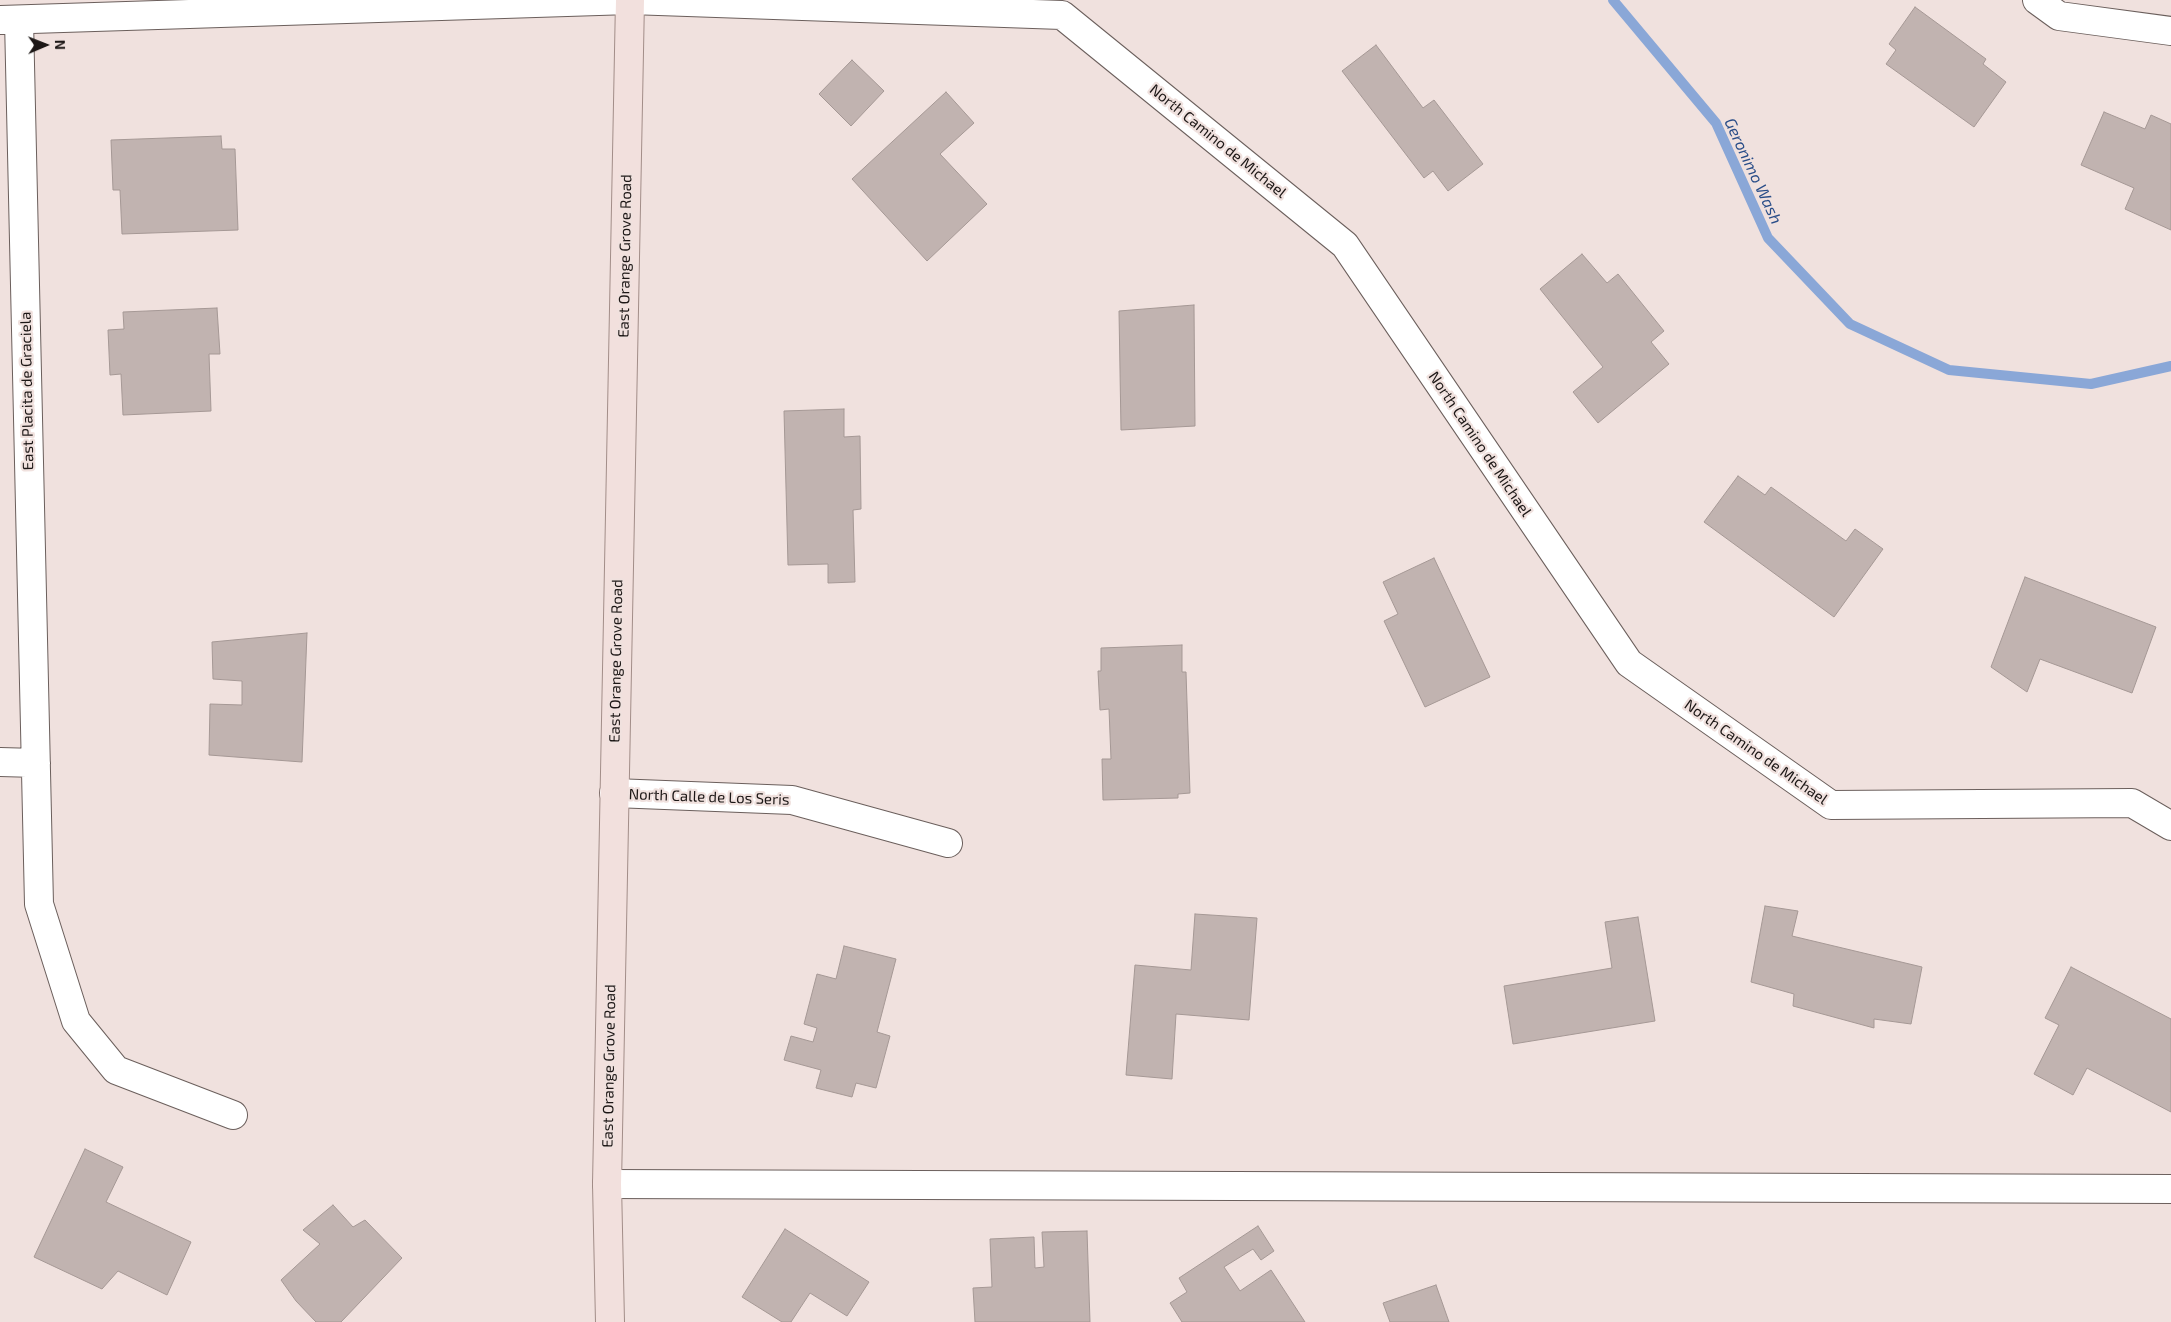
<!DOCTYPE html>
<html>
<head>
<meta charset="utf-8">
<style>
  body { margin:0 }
  #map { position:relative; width:2171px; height:1322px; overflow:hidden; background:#f0e1de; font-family:"Exo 2",sans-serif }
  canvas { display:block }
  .north { position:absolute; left:20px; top:20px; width:50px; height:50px; -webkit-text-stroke:4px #f0e1de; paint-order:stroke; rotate:89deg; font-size:14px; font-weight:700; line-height:20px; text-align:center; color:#1c1716 }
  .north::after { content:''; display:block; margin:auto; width:18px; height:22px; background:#1c1716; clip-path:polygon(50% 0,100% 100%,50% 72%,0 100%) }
</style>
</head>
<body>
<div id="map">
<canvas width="2171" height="1322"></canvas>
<div class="north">N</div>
</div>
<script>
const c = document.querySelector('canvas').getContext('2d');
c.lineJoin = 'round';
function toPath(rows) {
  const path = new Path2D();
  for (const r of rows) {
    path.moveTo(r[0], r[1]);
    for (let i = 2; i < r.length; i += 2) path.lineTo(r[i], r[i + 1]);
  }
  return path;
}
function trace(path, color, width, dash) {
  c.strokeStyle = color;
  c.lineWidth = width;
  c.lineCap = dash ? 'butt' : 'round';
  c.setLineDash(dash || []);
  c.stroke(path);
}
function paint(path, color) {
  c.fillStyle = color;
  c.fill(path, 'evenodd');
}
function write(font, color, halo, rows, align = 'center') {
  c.font = font + ' "Exo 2",sans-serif';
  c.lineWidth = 4.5;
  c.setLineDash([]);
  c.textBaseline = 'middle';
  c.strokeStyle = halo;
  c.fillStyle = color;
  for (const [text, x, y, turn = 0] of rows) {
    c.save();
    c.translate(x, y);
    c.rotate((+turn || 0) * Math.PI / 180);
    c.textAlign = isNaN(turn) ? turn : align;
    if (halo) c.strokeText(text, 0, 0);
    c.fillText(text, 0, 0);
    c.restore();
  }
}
trace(toPath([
  [1613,0,1716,123,1768,238,1850,324,1949,370,2091,384,2171,366]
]), '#8aa7d7', 10);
const building = toPath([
  [1915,7,1986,59,1983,64,2006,82,1974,127,1886,64,1896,50,1889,44,1915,7],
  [1376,45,1423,108,1434,100,1483,164,1448,191,1433,171,1424,178,1342,71,1376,45],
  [852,60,884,91,851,126,819,94,852,60],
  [946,92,974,123,940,154,987,204,927,261,852,179,946,92],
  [2104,112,2145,129,2151,115,2171,124,2171,230,2125,209,2134,188,2081,165,2104,112],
  [221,136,222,149,235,149,238,230,122,234,120,190,113,190,111,140,221,136],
  [1582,254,1607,283,1618,274,1664,331,1651,342,1669,364,1598,423,1573,392,1603,367,1540,289,1582,254],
  [1194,305,1195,426,1121,430,1119,311,1194,305],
  [217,308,220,354,209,354,211,411,123,415,121,374,110,375,108,330,124,329,123,312,217,308],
  [844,409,844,437,860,436,861,509,853,510,855,582,828,583,828,564,788,565,784,411,844,409],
  [1738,476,1765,495,1771,487,1846,541,1855,529,1883,549,1834,617,1704,522,1738,476],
  [1434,558,1490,677,1425,707,1384,621,1398,614,1383,582,1434,558],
  [2025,577,2156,627,2132,693,2040,659,2027,692,1991,667,2025,577],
  [307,633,302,762,209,755,210,704,242,705,242,681,213,679,212,642,307,633],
  [1182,645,1182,672,1186,672,1190,793,1178,794,1178,798,1103,800,1102,759,1111,759,1109,709,1100,710,1098,671,1101,671,1101,648,1182,645],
  [1765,906,1798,911,1792,936,1922,967,1911,1024,1874,1019,1874,1028,1793,1006,1794,994,1751,982,1765,906],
  [1195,914,1257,918,1249,1020,1176,1014,1172,1079,1126,1075,1135,965,1191,970,1195,914],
  [1638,917,1655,1021,1513,1044,1504,986,1612,968,1605,922,1638,917],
  [844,946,896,959,877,1032,890,1036,876,1088,856,1083,852,1097,816,1088,821,1070,784,1060,791,1036,813,1042,817,1028,804,1024,817,974,836,979,844,946],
  [2071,967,2171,1019,2171,1112,2087,1068,2073,1095,2034,1074,2059,1025,2045,1018,2071,967],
  [85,1149,123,1167,106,1202,191,1242,167,1295,118,1271,102,1289,34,1257,85,1149],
  [333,1205,353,1227,365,1220,402,1258,341,1322,316,1322,296,1301,281,1280,320,1244,303,1230,333,1205],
  [1258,1226,1274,1251,1261,1260,1253,1249,1224,1267,1240,1291,1271,1270,1305,1322,1182,1322,1170,1303,1187,1292,1179,1278,1258,1226],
  [785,1229,869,1282,847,1316,810,1293,791,1322,782,1322,742,1297,785,1229],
  [1087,1231,1090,1322,975,1322,973,1288,992,1287,990,1239,1034,1237,1035,1268,1044,1267,1042,1232,1087,1231],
  [1436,1285,1449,1322,1390,1322,1383,1303,1436,1285]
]);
paint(building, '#c1b3b0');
trace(building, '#a59895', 1);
const minor = toPath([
  [2037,0,2059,16,2171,31],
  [0,20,630,0,1062,15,1345,245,1629,663,1831,805,2132,803,2171,826],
  [19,20,39,904,76,1021,116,1070,233,1115],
  [0,762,36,763],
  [614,793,792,800,948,843],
  [607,1184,2171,1189]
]);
const major = toPath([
  [610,1322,607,1184,630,0]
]);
trace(minor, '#6b5f5c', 30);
trace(major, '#a28d88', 30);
trace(minor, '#fff', 28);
trace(major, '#f2e0dd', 28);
write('15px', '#1c1716', '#f0e1de', [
  ["North Camino de Michael",1218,141,39],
  ["East Orange Grove Road",625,256,-89],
  ["East Placita de Graciela",27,391,-91],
  ["North Camino de Michael",1480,444,56],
  ["East Orange Grove Road",616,661,-89],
  ["North Camino de Michael",1756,752,35],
  ["North Calle de Los Seris",709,797,2],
  ["East Orange Grove Road",609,1066,-89]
]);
write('italic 16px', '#294d88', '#f0e1de', [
  ["Geronimo Wash",1753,171,65]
]);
</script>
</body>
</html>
